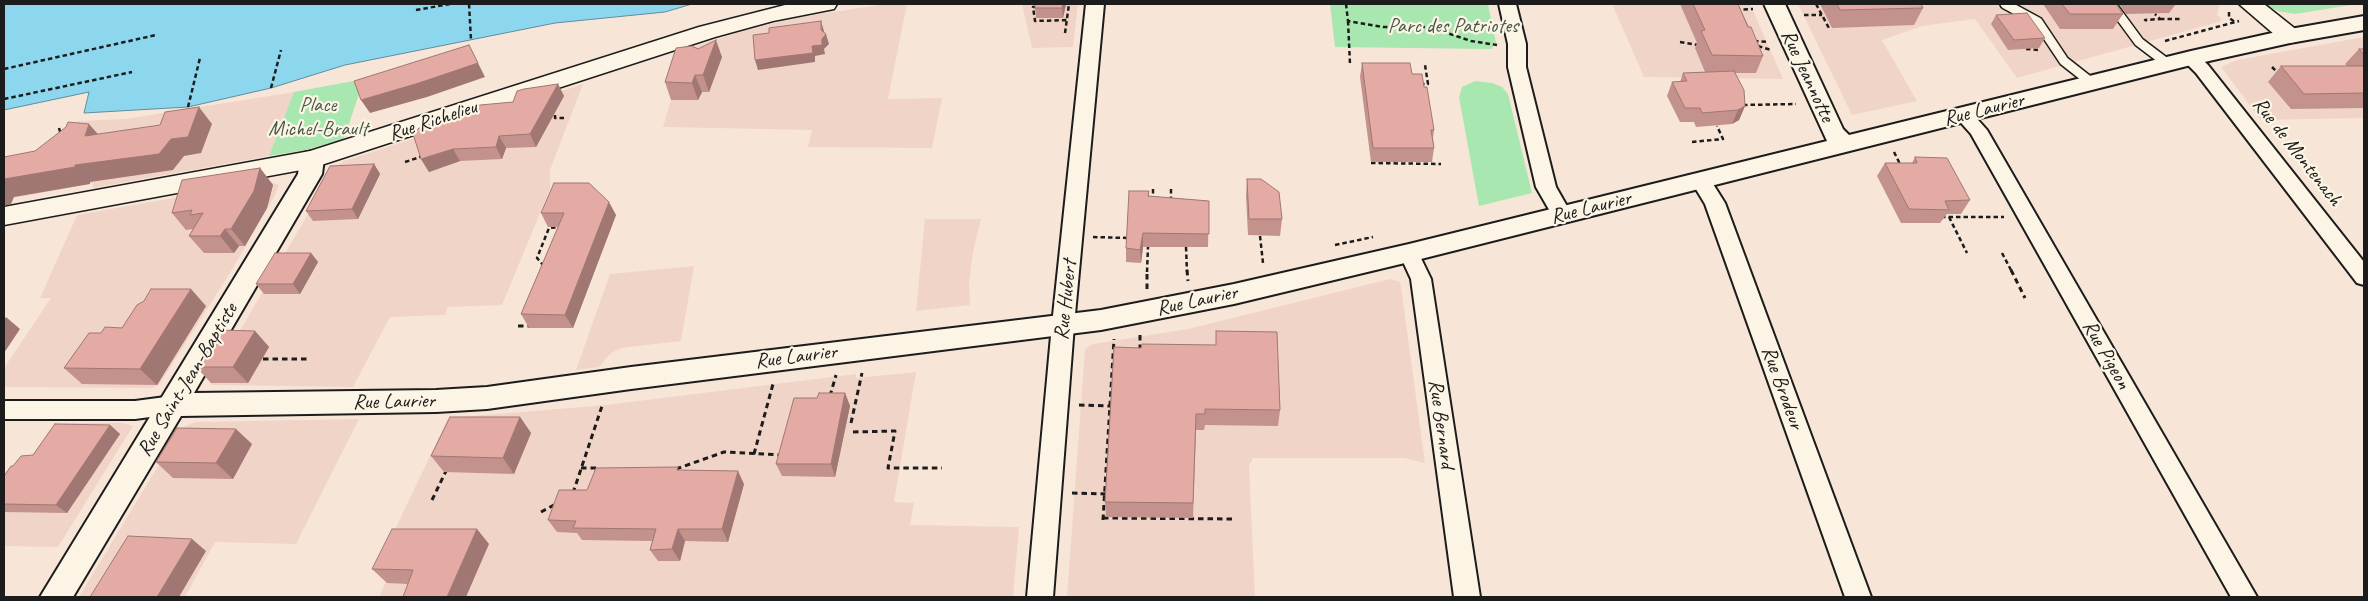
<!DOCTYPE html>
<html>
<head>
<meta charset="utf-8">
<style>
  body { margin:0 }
  #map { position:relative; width:2368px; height:601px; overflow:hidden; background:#f7e6d8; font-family:Caveat,sans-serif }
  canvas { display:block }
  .frame { position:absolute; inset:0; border:5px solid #1c1c1c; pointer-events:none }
</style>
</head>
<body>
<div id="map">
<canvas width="2368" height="601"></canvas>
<div class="frame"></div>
</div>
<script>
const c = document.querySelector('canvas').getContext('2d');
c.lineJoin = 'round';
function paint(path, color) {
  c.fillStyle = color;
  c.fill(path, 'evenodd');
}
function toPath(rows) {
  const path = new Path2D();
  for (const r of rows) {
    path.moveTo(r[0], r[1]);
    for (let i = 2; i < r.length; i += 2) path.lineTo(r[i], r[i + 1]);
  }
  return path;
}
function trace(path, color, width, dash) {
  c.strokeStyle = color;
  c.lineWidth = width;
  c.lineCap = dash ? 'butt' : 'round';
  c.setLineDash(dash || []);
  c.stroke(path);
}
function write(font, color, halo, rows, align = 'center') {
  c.font = font + ' Caveat,sans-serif';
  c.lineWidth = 4.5;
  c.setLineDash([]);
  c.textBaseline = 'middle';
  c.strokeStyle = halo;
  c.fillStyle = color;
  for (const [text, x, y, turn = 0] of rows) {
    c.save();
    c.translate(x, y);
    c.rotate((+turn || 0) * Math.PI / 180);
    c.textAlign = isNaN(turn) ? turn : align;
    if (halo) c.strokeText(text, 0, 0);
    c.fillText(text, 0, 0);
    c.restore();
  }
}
paint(toPath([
  [885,4,907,4,888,99,942,98,932,148,808,147,812,130,663,127,686,49,753,28,795,18],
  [1022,4,1078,4,1073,47,1032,48],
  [1612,4,1750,4,1783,79,1644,77],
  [1798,4,2220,4,2217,14,2222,21,2017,78,1975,19,1922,26,1882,40,1917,101,1852,115],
  [2364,37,2364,118,2261,120,2221,67,2237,60],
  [583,84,550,170,550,189,502,305,448,307,445,315,390,317,353,387,211,385,210,382,336,166,344,161],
  [294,92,269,156,93,188,93,183,4,200,4,159,52,149,71,136,78,121,126,119],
  [269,181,279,185,274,197,233,268,159,385,152,388,4,387,4,368,51,298,40,298,77,215],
  [925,219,981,219,973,252,969,283,970,305,916,311],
  [694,266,681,341,621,348,611,353,599,367,576,370,610,274],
  [1390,279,1400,282,1401,287,1425,463,1404,458,1253,458,1249,466,1255,597,1067,597,1085,349,1093,344,1188,329],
  [916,372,894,502,914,503,910,525,1019,527,1013,597,379,597,404,542,389,542,448,418,606,405,856,374,856,378],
  [359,419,296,544,215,542,185,597,79,597,176,436,184,427,195,422],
  [54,423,123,423,133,426,58,547,4,546,4,498]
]), '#f1d4c8');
paint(toPath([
  [1330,4,1488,4,1496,43,1491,49,1488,49,1335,47],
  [2263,4,2357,4,2295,14,2278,11],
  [364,79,344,139,305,150,269,156,294,92],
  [1475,81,1492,83,1502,87,1508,94,1532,193,1479,206,1459,97,1462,87]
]), '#a8e7af');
const water = toPath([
  [4,4,692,4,665,12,555,23,345,65,271,88,188,107,84,113,89,92,4,110,4,4]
]);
paint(water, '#8dd7ee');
trace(water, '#608c9a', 1);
const service = toPath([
  [2005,4,2038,22,2064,61,2092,83],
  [2111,4,2139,42,2168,64]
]);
const minor = toPath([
  [1086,4,1104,4,1074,325,1053,597,1027,597,1052,325,1086,4],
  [1499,4,1516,4,1526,44,1526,67,1556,187,1572,215,1569,220,1562,222,1555,220,1536,187,1508,67,1508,44,1499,4],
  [2191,52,2197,54,2208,65,2364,262,2364,285,2357,283,2196,73,2185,62,2182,58,2185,54,2191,52],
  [1964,110,1971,112,1987,130,2257,597,2231,597,1971,134,1955,116,1957,112,1964,110],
  [1701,174,1708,176,1725,203,1871,597,1845,597,1705,204,1691,181,1694,176,1701,174],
  [1409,245,1416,248,1431,279,1480,597,1454,597,1411,279,1399,253,1402,248,1409,245],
  [173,396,181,398,184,405,181,412,173,414,135,419,4,419,4,401,135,401,173,396]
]);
const tertiary = toPath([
  [1764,4,1785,4,1843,129,1849,135,2191,51,2290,29,2364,16,2364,30,2290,43,2191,65,1409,262,1234,304,1101,330,631,389,487,409,436,412,181,416,73,597,40,597,298,174,300,159,304,153,312,151,320,153,324,159,322,174,194,393,436,390,487,387,631,367,1101,310,1234,284,1409,244,1827,141,1764,4]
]);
const secondary = toPath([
  [789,4,837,4,834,9,773,21,715,37,312,168,4,225,4,207,310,151,699,27,789,4]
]);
const primary = toPath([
  [2239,4,2264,4,2298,31,2301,36,2298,41,2290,43,2282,41,2239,4]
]);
trace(service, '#1c1c1c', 12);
trace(minor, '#1c1c1c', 4);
trace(tertiary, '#1c1c1c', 4);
trace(secondary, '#1c1c1c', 3);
trace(primary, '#1c1c1c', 3);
trace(toPath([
  [469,4,471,40],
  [1346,4,1348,21,1383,27,1429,27,1471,41,1497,45],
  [1816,4,1830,30],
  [1037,7,1033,7,1035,21,1067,20],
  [416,10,450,4],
  [1736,10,1753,9],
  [2229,12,2229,18,2235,22],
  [1804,15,1822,15],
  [2160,19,2182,19],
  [1348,21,1350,64],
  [2147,21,2145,20,2160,19,2155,14],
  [1065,33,1069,4],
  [1754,41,1768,42],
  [2165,41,2239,21],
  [1680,42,1698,45],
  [1758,46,1771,50],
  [2026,49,2038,50],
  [2272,67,2278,73],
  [4,69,156,35],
  [1420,84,1428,84,1425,65],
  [271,88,281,50],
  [4,99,132,72],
  [1743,105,1796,104],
  [188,107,200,58],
  [555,115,555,118,564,118],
  [59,128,61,135],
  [1692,142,1723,139,1717,126],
  [1894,152,1901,166],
  [405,162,423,156],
  [1371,163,1441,164],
  [1153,189,1153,199],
  [1171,189,1171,200],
  [1941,217,2004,217],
  [1949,217,1967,253],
  [1260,236,1263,263],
  [1093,237,1128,238],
  [1335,245,1373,237],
  [1186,247,1187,272],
  [2002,253,2012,272],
  [544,266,537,258,549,228,562,227],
  [1147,272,1148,247]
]), '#1c1c1c', 2.5, [4.5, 3]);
trace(toPath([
  [1187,270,1188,281],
  [2011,270,2025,298],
  [1147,289,1147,270],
  [518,326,529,326,530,324],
  [1140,335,1140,352],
  [263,359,307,359],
  [830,396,836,375],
  [1079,405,1110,406],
  [851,423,862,373],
  [853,432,895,431,888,468,942,468],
  [754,454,773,384],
  [581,468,598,468],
  [676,469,724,452,782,455],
  [573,493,602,406],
  [1072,493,1106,494],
  [432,500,447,469],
  [541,512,556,504],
  [1103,518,1235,519],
  [1103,520,1114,339]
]), '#1c1c1c', 3, [5.5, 4]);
trace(service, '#fcf5e5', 9);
paint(minor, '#fcf5e5');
paint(tertiary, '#fcf5e5');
paint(secondary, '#fcf5e5');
paint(primary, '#fcf5e5');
paint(toPath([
  [1066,4,1063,18,1036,18,1035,8],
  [1680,4,1738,4,1763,56,1756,73,1735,73,1745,106,1739,120,1732,124,1696,127,1694,122,1680,122,1667,96,1672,82,1680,82,1683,73,1705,72,1695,48,1697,43],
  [1820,4,1921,4,1923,8,1914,25,1832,28],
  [2043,4,2118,4,2117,6,2123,14,2113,29,2060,29],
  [2119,4,2176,4,2169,13,2126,14],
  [1996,15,2045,38,2039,48,2008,50,1991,24],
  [698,49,722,57,709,92,702,92,698,100,671,100,665,82],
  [2359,49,2364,49,2364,108,2291,109,2268,82,2281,66,2347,66,2345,64],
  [1362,63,1412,74,1424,87,1434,130,1433,138,1434,148,1432,162,1371,162,1360,77],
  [558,84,564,96,536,147,506,148,502,159,460,161,429,172,421,159,513,102],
  [1915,157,1970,200,1961,214,1947,214,1940,223,1901,223,1877,176,1885,163,1912,163],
  [374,164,380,174,358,219,313,221,306,211],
  [260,168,273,185,267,208,245,246,239,246,234,253,204,253,189,236,194,229,186,230,172,213],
  [1247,179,1282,219,1280,236,1248,235,1246,196],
  [554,183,616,215,573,328,529,328,521,314,558,227,548,227,541,213],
  [1149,191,1149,196,1209,201,1208,247,1143,247,1141,263,1126,262,1126,248],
  [311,253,318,262,300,294,264,294,256,284],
  [206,306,157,385,82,384,64,368,101,333],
  [255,331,269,347,248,383,211,383,196,367],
  [1114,347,1280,410,1278,426,1205,425,1204,430,1196,430,1193,518,1106,517,1105,502],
  [845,393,850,406,835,477,782,476,776,464,817,398],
  [520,417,531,433,514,474,444,472,431,456],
  [110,425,120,434,67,513,4,512,4,476,13,466,33,455],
  [252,444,233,479,173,478,156,462],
  [680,470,744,484,728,542,685,541,680,561,658,561,650,550,653,541,582,540,577,533,557,532,548,520,587,490],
  [489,544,408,584,387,583,372,569]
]), '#c4928d');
paint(toPath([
  [1063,4,1066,4,1063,18,1062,8],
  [821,21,824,31,823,37,826,34,829,44,824,49,825,54,815,56,815,62,758,70,755,60,812,46,822,39],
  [716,40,722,57,709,92,703,75],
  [469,45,485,77,427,97,370,113,361,100],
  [695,75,702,92,698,100,692,83],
  [558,84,564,96,536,147,530,134],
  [1745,106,1739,120,1732,124,1738,110],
  [199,107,212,124,201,153,184,156,173,170,90,182,90,184,14,197,11,204,4,206,4,179,75,165,171,139],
  [89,124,104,141,85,136],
  [499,136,506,148,502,159,496,147],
  [453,149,460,161,429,172,421,159],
  [374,164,380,174,358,219,352,209],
  [260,168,273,185,267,208,245,246,231,229],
  [609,202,616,215,573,328,565,315],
  [225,229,239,246,234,253,220,236],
  [1143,233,1143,247,1141,263,1140,250],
  [311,253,318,262,300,294,293,284],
  [191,289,206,306,157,385,140,369],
  [6,317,20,329,4,353,4,320],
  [255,331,269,347,248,383,233,367],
  [845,393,850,406,835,477,831,464],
  [520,417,531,433,514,474,503,458],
  [110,425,120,434,67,513,56,505],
  [236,429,252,444,233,479,216,463],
  [738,471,744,484,728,542,722,529],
  [477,529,489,544,466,597,447,597],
  [678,529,685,541,680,561,672,549],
  [192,539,206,551,179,597,157,597]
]), '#a07773');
const building = toPath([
  [1035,4,1063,4,1062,8,1035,8,1035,4],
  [1693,4,1738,4,1748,27,1751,27,1763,56,1712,55,1701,31,1705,30,1693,4],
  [1837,4,1921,4,1923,8,1840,10,1837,4],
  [2062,4,2116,4,2123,14,2070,14,2062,4],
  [2027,13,2045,38,2014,40,1996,15,2027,13],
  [821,21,821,30,826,34,822,39,822,45,812,46,813,53,755,60,753,35,769,33,769,28,821,21],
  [716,40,703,75,695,75,692,83,665,82,676,48,692,46,698,49,716,40],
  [469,45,478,63,419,83,361,100,354,81,469,45],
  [2359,49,2364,49,2364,55,2359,49],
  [1362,63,1410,63,1412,74,1422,74,1424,87,1427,87,1434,130,1431,130,1434,148,1373,148,1362,63],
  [2281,66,2364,66,2364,93,2304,94,2281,66],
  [1734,71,1744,90,1745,106,1738,110,1702,113,1700,108,1685,108,1672,82,1687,81,1683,73,1734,71],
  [558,84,530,134,499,136,496,147,453,149,421,159,413,134,419,128,467,112,469,106,513,102,517,91,524,89,558,84],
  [199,107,188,137,171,139,159,154,75,165,75,167,4,179,4,157,35,151,66,127,68,122,89,124,85,136,160,125,165,112,199,107],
  [1915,157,1947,158,1970,200,1945,201,1949,210,1909,209,1885,163,1917,163,1915,157],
  [374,164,352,209,306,211,330,166,374,164],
  [260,168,254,191,231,229,225,229,220,236,189,236,203,213,190,215,192,210,172,213,182,180,260,168],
  [1247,179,1261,179,1279,192,1282,219,1249,219,1247,179],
  [554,183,589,183,609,202,565,315,521,314,564,213,541,213,554,183],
  [1129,191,1149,191,1148,196,1209,201,1209,234,1143,233,1140,250,1126,248,1129,191],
  [275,253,311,253,293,284,256,284,275,253],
  [151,289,191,289,140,369,64,368,89,333,101,333,105,327,122,328,137,305,144,301,151,289],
  [220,330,255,331,233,367,196,367,220,330],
  [1216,331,1277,332,1280,410,1205,409,1205,414,1196,414,1193,503,1105,502,1114,347,1141,348,1142,344,1216,345,1216,331],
  [819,393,845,393,831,464,776,464,794,398,817,398,819,393],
  [450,417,520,417,503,458,431,456,450,417],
  [55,424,110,425,56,505,4,504,4,476,11,466,13,466,21,456,33,455,55,424],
  [177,428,236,429,216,463,156,462,177,428],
  [678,467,677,470,738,471,722,529,678,529,672,549,650,550,656,529,573,528,576,521,548,520,559,490,587,490,596,468,678,467],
  [392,529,477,529,447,597,403,597,413,570,372,569,392,529],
  [128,536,192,539,157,597,90,597,128,536]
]);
paint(building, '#e4aaa4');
trace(building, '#a07773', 1);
write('21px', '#465948', '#fcf5e5', [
  ["Parc des Patriotes",1453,26],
  ["Place",318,105],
  ["Michel-Brault",318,129]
]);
write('21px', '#1c1c1c', '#fcf5e5', [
  ["Rue Jeannotte",1807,76,65],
  ["Rue Laurier",1984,110,-14],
  ["Rue Richelieu",433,121,-18],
  ["Rue de Montenach",2297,152,52],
  ["Rue Laurier",1591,208,-14],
  ["Rue Hubert",1066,300,-84],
  ["Rue Laurier",1197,301,-12],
  ["Rue Pigeon",2106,355,60],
  ["Rue Laurier",796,357,-7],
  ["Rue Saint-Jean-Baptiste",188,380,-59],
  ["Rue Brodeur",1782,388,70],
  ["Rue Laurier",394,402,-1],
  ["Rue Bernard",1441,424,82]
]);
</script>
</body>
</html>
